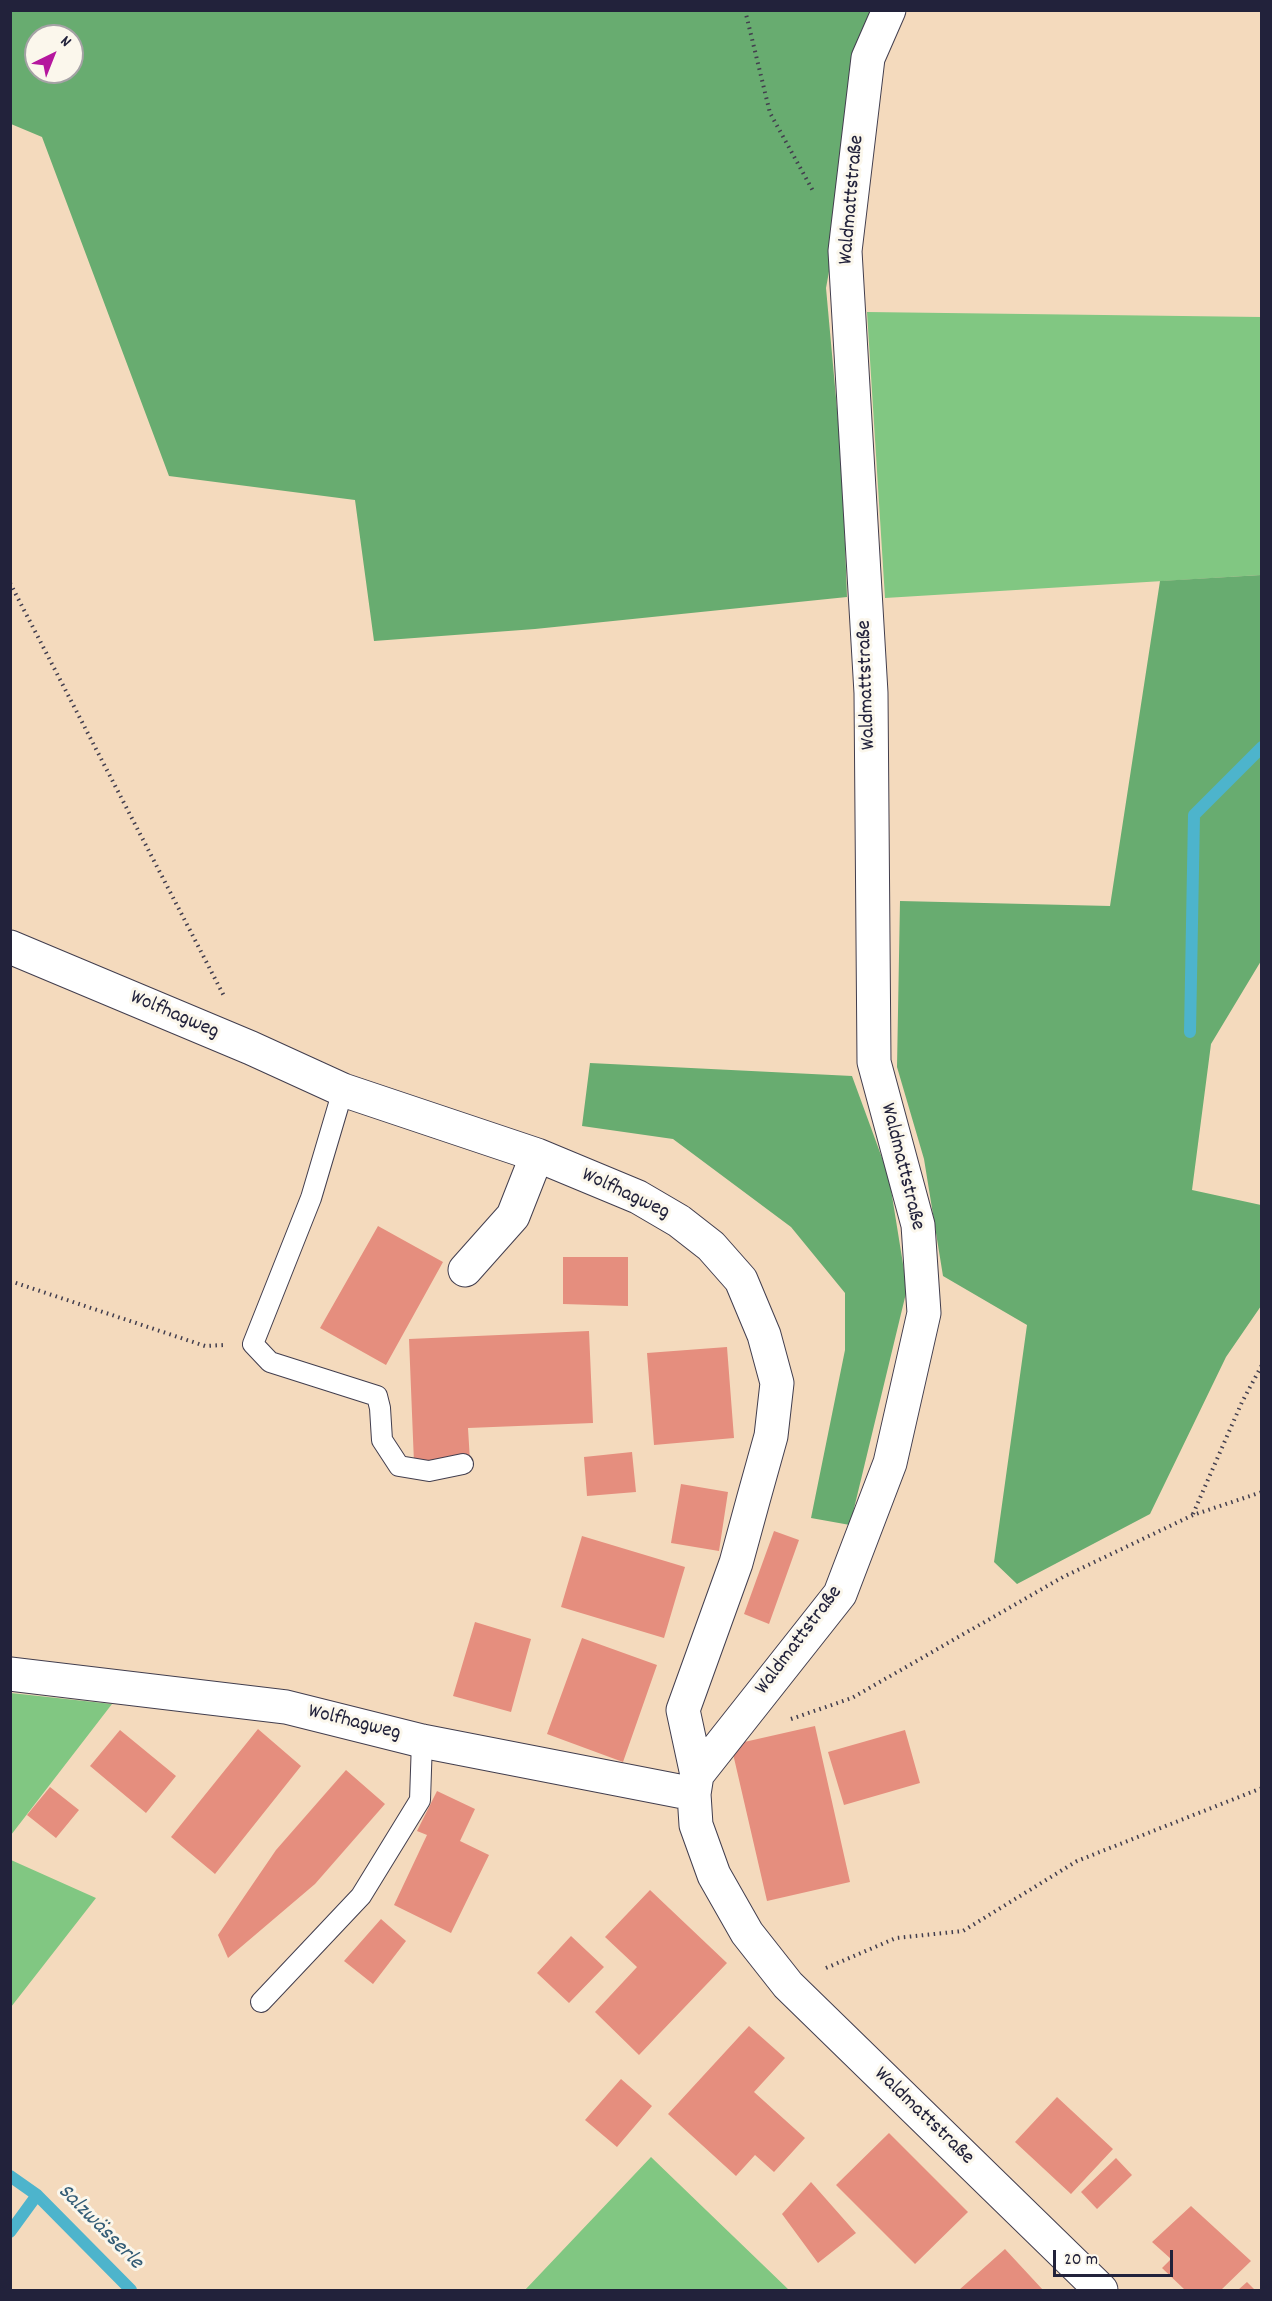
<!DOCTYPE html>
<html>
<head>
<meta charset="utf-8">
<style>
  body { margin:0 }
  #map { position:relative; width:1272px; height:2301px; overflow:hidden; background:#f4dabd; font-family:Dekko,sans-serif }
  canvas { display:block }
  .frame { position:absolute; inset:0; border:12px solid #22223b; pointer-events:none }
  .north { position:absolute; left:24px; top:24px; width:60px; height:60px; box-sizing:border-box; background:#fbf7ec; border:2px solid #a4a2a5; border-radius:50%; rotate:43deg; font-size:16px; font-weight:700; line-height:24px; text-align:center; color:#22223b }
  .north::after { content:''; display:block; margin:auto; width:21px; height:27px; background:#b5179e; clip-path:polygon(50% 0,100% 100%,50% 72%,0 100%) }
  .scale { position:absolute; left:1053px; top:2250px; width:120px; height:27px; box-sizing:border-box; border:3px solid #22223b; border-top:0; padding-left:8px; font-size:18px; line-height:21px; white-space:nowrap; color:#22223b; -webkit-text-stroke:4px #fbf7ec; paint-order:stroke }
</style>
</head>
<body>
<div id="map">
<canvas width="1272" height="2301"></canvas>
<div class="frame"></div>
<div class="north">N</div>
<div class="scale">20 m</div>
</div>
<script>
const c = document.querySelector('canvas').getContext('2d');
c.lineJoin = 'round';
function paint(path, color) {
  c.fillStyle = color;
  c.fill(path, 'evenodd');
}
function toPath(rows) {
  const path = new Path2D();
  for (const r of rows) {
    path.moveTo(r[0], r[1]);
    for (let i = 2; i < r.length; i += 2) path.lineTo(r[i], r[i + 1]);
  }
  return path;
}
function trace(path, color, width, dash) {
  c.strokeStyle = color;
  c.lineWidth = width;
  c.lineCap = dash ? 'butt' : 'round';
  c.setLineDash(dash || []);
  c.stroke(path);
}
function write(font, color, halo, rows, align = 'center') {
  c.font = font + ' Dekko,sans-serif';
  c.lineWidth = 6;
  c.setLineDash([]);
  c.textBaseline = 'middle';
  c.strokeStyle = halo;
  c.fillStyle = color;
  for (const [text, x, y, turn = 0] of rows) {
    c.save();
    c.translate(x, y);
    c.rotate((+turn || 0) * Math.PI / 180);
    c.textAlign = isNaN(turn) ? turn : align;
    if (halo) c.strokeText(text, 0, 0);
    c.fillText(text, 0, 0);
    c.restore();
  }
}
paint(toPath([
  [867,312,1261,317,1261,575,885,598],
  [11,1693,112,1704,11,1835,10,1693],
  [11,1860,96,1898,11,2007],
  [651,2157,789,2290,525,2290]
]), '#81c782');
paint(toPath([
  [10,11,883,11,868,58,826,288,842,464,847,597,535,629,374,641,355,500,169,476,42,137,11,124],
  [36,36,72,36,72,72,36,72],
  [1261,575,1261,961,1211,1044,1192,1190,1261,1205,1261,1306,1226,1357,1150,1514,1017,1584,994,1562,1027,1325,943,1276,924,1159,897,1067,900,901,1110,906,1160,581],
  [590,1063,852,1076,889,1177,907,1289,850,1525,811,1518,845,1350,845,1293,791,1227,673,1139,582,1126]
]), '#68ac70');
trace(toPath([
  [1190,1032,1194,815,1262,747],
  [10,2176,37,2195,131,2290],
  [10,2232,37,2195]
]), '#4db4cc', 12);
paint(toPath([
  [378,1226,443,1262,386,1365,320,1328],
  [563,1257,628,1257,628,1306,563,1304],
  [589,1331,593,1423,468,1428,470,1461,414,1463,409,1339],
  [727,1347,734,1438,654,1445,647,1353],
  [632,1452,636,1492,587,1496,584,1457],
  [681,1484,728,1492,719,1551,671,1543],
  [774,1531,799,1540,769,1624,744,1614],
  [582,1536,685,1567,664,1638,561,1607],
  [475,1622,531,1639,511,1712,453,1696],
  [582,1638,657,1665,623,1762,547,1734],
  [815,1726,850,1882,767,1901,731,1745],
  [258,1729,301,1766,215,1874,171,1837],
  [120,1730,176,1776,146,1813,90,1766],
  [905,1730,920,1783,844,1805,828,1752],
  [346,1770,385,1804,315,1884,228,1958,218,1935,276,1850],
  [50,1787,79,1810,56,1838,27,1815],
  [437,1791,475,1809,460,1841,489,1855,451,1933,394,1905,427,1835,417,1831],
  [650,1890,727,1963,639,2055,595,2012,637,1967,605,1937],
  [381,1919,406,1941,373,1984,344,1961],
  [571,1936,604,1967,569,2003,537,1973],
  [749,2026,785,2058,754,2092,805,2138,774,2172,755,2155,736,2176,668,2114],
  [621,2079,652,2106,617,2147,585,2120],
  [1057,2097,1113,2149,1071,2194,1015,2142],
  [889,2133,968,2212,915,2264,836,2185],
  [1116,2158,1132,2175,1097,2209,1081,2192],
  [811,2182,856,2233,818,2263,782,2214],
  [1191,2206,1251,2261,1221,2290,1185,2290,1162,2268,1171,2259,1152,2242],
  [1005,2249,1043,2290,959,2290],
  [1247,2282,1255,2290,1238,2290]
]), '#e58e7e');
const service = toPath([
  [343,1090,311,1198,253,1344,270,1362,377,1396,380,1408,382,1440,399,1466,429,1471,463,1464],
  [261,2002,361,1896,420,1800,422,1741]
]);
const minor = toPath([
  [889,10,868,58,845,251,871,693,874,1062,918,1225,924,1313,890,1463,840,1594,697,1775,694,1794,696,1825,714,1875,747,1933,788,1985,1101,2290],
  [10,947,251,1048,343,1090,537,1155,638,1197,679,1221,711,1246,741,1280,764,1335,777,1383,771,1436,754,1497,736,1563,683,1710,697,1775],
  [465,1270,513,1216,537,1155],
  [10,1674,286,1707,422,1741,694,1794]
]);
trace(service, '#423e4e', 22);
trace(minor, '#423e4e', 35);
trace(toPath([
  [745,10,770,113,813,191],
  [10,583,224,996],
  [10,1281,205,1346,224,1345],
  [1193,1514,1242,1402,1262,1365],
  [791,1719,852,1698,1063,1577,1193,1515,1262,1492],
  [826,1968,896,1938,963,1931,1077,1861,1262,1788]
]), '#423e4e', 4, [1.5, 4.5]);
trace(service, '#fff', 20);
trace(minor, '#fff', 33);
write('21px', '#22223b', '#fbf7ec', [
  ["Waldmattstraße",853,200,-85],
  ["Waldmattstraße",868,685,-92],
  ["Wolfhagweg",174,1016,23],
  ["Waldmattstraße",901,1167,76],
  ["Wolfhagweg",625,1195,25],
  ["Waldmattstraße",800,1641,-53],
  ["Wolfhagweg",354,1724,14],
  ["Waldmattstraße",923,2117,44]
]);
write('italic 22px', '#335c75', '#fbf7ec', [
  ["Salzwässerle",99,2228,45]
]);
</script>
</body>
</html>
